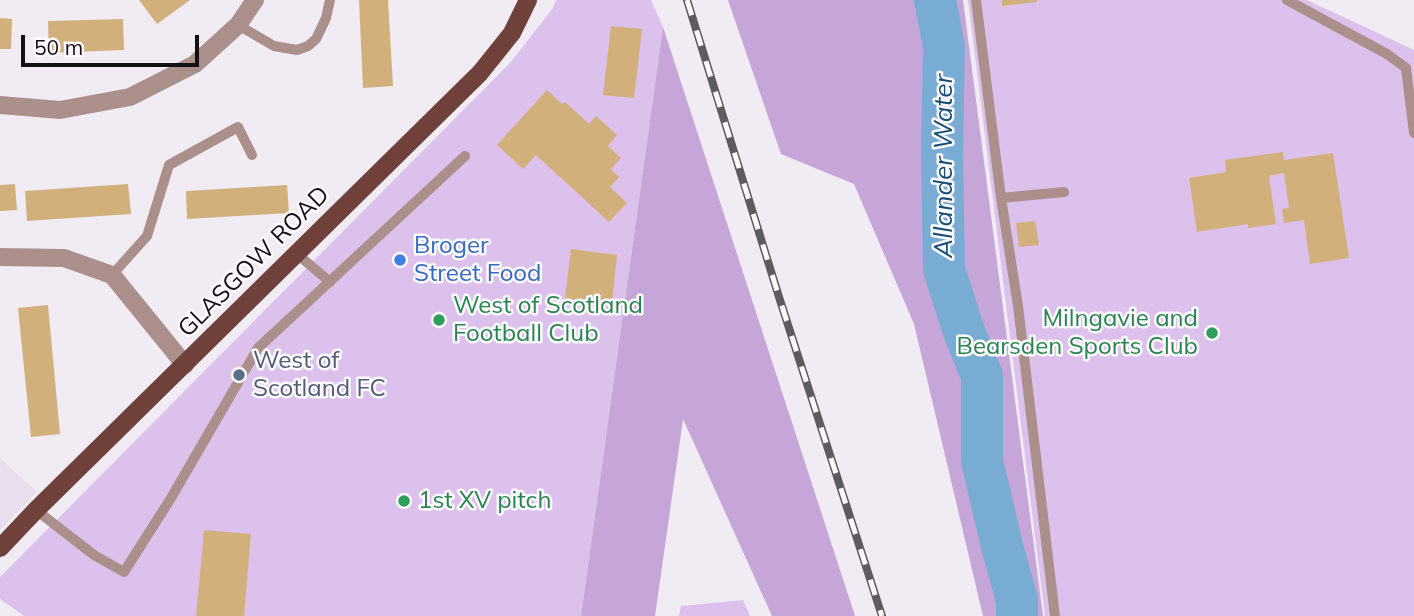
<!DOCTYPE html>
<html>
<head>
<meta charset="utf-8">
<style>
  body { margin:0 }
  #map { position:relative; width:1414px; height:616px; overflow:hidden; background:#f1ebf4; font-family:Mulish,sans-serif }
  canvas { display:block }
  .scale { position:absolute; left:21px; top:35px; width:178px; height:32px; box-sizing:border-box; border:4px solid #131114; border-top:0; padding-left:9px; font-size:21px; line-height:24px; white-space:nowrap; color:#131114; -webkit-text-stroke:5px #fdf9ff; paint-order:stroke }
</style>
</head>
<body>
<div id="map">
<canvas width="1414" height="616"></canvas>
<div class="scale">50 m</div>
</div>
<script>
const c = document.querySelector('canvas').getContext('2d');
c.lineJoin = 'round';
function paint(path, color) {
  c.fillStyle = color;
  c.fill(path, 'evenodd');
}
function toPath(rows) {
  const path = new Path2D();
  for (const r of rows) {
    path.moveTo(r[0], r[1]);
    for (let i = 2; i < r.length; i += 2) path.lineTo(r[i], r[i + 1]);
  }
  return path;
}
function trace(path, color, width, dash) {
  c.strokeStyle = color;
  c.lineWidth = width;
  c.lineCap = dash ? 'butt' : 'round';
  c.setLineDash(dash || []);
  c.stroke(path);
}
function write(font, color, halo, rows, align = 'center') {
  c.font = font + ' Mulish,sans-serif';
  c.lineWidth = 5;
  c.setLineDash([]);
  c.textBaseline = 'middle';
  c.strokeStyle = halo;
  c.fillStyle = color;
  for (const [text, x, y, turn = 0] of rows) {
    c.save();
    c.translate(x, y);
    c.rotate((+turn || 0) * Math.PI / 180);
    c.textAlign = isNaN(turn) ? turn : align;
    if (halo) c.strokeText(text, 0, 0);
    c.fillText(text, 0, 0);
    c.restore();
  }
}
paint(toPath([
  [0,458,37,492,0,530]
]), '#e8deee');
paint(toPath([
  [556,0,651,0,663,27,581,616,24,616,0,599,0,577,510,63,553,8],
  [968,0,1307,0,1414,50,1414,616,1045,616],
  [743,600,750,616,679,616,681,606]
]), '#dcc1ec');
paint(toPath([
  [728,0,963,0,1043,616,983,616,914,324,854,184,781,154],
  [663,27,855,616,772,616,683,419,655,616,581,616]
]), '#c6a6d9');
trace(toPath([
  [935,0,944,46,942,149,944,269,963,329,982,376,982,461,1002,546,1017,600,1017,616]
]), '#79acd2', 42);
paint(toPath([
  [139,0,190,0,157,24],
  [359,0,388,0,393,86,363,88],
  [1002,0,1037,0,1037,2,1002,6],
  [0,18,12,19,11,49,0,49],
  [123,19,124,50,49,53,48,21],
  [611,26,642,29,634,98,603,95],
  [547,90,562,104,565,102,589,124,596,116,617,135,608,146,621,158,611,169,619,177,610,187,627,203,609,222,536,155,523,169,497,145],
  [1283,152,1284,160,1333,153,1349,258,1310,264,1304,220,1284,223,1282,209,1289,208,1284,173,1269,176,1276,224,1248,228,1248,224,1197,232,1189,178,1226,172,1225,160],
  [15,184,17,210,0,211,0,185],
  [128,184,131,214,27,221,25,191],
  [287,185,289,213,187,219,186,191],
  [1035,221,1039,245,1019,247,1016,223],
  [571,249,617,255,612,304,565,299],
  [48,305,60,434,31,437,18,308],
  [204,530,251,534,244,616,196,616]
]), '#d1b07c');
trace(toPath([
  [976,0,1001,198,1064,192],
  [1287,0,1387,54,1406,68,1414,133],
  [238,25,274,46,297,50,308,46,316,39,326,18,330,0],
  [1001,198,1018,306,1055,616],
  [296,253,330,282],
  [112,275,147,236,169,165,238,127,252,155],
  [36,510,94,555,124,572,171,498,258,348,465,156]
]), '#ab8f8a', 10);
trace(toPath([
  [0,105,60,110,130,97,195,64,238,25,255,0],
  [0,257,64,258,112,275,185,365]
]), '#ab8f8a', 18);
trace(toPath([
  [0,548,36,510,480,73,512,33,528,0]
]), '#70413b', 18);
const rail = toPath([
  [687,0,779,297,882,616]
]);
trace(rail, '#5e5b60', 8);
trace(rail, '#fdf9ff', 5, [16]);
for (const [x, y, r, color] of [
  [400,260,7,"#3f7fe0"],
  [439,320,7,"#2e9e5b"],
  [1212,333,7,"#2e9e5b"],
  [239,375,7,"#5c6f8a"],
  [404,501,7,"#2e9e5b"]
]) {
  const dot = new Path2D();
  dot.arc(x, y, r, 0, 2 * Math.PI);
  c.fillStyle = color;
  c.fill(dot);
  trace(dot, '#fdf9ff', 2.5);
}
write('24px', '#366cbe', '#fdf9ff', [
  ["Broger",414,246],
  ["Street Food",414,274]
], 'left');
write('24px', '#131114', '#fdf9ff', [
  ["GLASGOW ROAD",254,262,-45]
]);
write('24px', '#27864d', '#fdf9ff', [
  ["West of Scotland",453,306],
  ["Football Club",453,334],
  ["Milngavie and",1198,319,"right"],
  ["Bearsden Sports Club",1198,347,"right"],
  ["1st XV pitch",418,501]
], 'left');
write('24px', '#4e5e75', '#fdf9ff', [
  ["West of",253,361],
  ["Scotland FC",253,389]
], 'left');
write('italic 26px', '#144f75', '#fdf9ff', [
  ["Allander Water",944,166,-90]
]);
</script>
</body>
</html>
